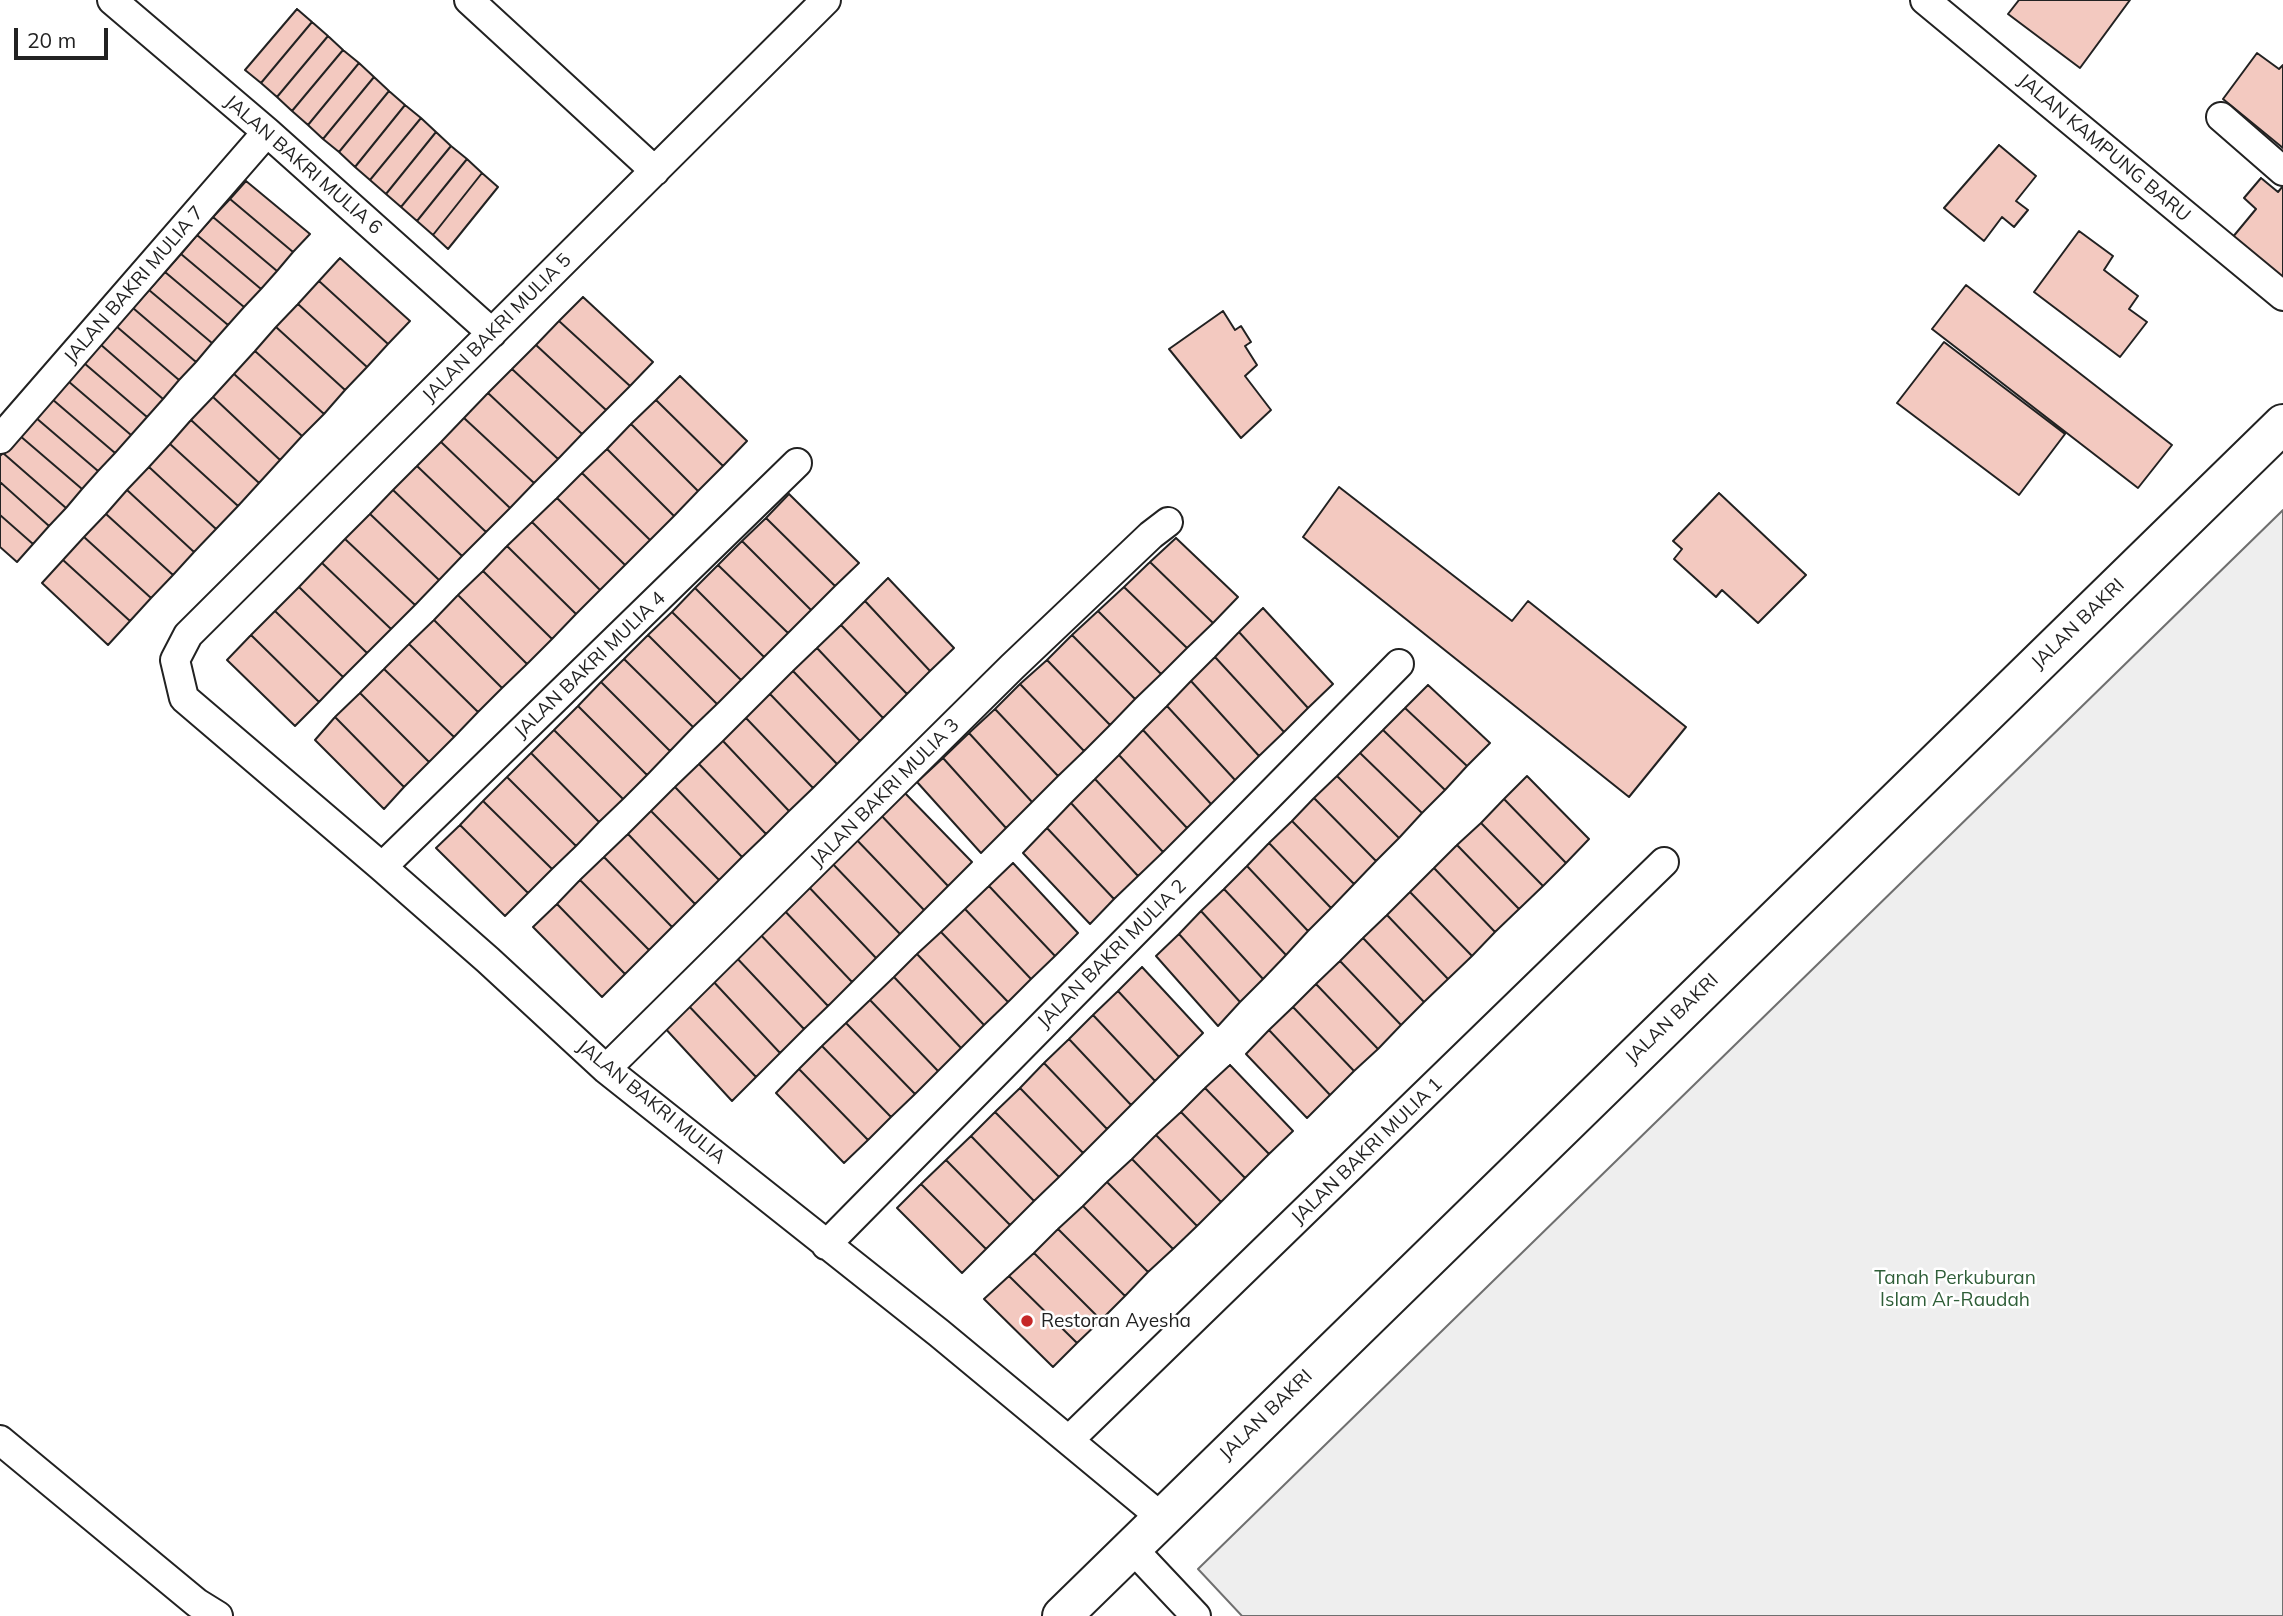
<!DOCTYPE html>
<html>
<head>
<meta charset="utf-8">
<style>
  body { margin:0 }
  #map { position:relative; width:2283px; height:1616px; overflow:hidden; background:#fff; font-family:Mulish,sans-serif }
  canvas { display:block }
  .scale { position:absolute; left:14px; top:28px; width:94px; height:32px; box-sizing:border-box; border:4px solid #222; border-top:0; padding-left:9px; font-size:21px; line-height:24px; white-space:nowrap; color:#222; -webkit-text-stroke:5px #fff; paint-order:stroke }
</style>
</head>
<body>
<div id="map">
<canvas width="2283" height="1616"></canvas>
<div class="scale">20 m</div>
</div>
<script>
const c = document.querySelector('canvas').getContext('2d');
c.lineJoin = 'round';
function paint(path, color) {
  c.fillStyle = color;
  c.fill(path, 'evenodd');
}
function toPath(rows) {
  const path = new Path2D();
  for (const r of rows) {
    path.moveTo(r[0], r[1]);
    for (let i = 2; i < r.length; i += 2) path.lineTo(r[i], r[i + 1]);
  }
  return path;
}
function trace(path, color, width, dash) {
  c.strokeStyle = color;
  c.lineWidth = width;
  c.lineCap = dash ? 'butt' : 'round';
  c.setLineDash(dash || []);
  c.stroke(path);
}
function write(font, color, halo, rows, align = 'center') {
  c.font = font + ' Mulish,sans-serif';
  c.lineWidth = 5;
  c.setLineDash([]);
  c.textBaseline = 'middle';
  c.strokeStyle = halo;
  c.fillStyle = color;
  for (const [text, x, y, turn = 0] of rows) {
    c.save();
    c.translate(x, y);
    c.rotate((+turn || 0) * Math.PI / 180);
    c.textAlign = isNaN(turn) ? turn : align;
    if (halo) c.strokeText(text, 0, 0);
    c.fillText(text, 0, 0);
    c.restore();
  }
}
const green = toPath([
  [2283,510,2283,1616,1242,1616,1198,1569,2283,510]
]);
paint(green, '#eee');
trace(green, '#6f6f6f', 2);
const building = toPath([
  [2019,0,2130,0,2080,68,2008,14,2019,0],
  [297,9,312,22,261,83,245,70,297,9],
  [312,22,328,36,277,97,261,83,312,22],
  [328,36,343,50,292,111,277,97,328,36],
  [343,50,359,63,308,125,292,111,343,50],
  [2257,53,2279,69,2283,65,2283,148,2223,99,2257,53],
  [359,63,374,77,323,139,308,125,359,63],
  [374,77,389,91,339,152,323,139,374,77],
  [389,91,405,105,355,167,339,152,389,91],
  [405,105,421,118,370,180,355,167,405,105],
  [421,118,436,132,386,194,370,180,421,118],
  [436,132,451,146,401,207,386,194,436,132],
  [1999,145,2036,176,2016,201,2028,210,2014,227,2002,217,1984,241,1944,208,1999,145],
  [451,146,467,159,417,221,401,207,451,146],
  [467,159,482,173,433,235,417,221,467,159],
  [482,173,498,187,448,249,433,235,482,173],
  [2261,178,2278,192,2283,186,2283,280,2232,238,2256,209,2244,198,2261,178],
  [246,181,310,234,293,252,230,199,246,181],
  [230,199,293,252,277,271,213,217,230,199],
  [213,217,277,271,261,289,197,235,213,217],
  [2079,231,2113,256,2104,270,2138,296,2129,309,2147,322,2120,357,2034,292,2079,231],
  [197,235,261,289,244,307,181,254,197,235],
  [181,254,244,307,228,325,165,272,181,254],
  [340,258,410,321,388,344,319,281,340,258],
  [165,272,228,325,212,343,149,290,165,272],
  [319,281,388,344,367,367,298,304,319,281],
  [1966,285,2172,445,2138,488,1932,329,1966,285],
  [149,290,212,343,196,362,133,308,149,290],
  [583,297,653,362,630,386,559,321,583,297],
  [298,304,367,367,345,390,276,327,298,304],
  [133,308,196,362,179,380,116,326,133,308],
  [1223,311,1235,330,1241,326,1251,342,1245,346,1257,365,1245,376,1271,410,1241,438,1169,349,1223,311],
  [559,321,630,386,606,410,536,345,559,321],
  [116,326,179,380,163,399,100,344,116,326],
  [276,327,345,390,324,414,255,351,276,327],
  [1944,342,2065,434,2019,495,1897,403,1944,342],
  [100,344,163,399,147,417,84,363,100,344],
  [536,345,606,410,582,434,512,369,536,345],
  [255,351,324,414,302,436,234,374,255,351],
  [84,363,147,417,131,435,68,381,84,363],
  [512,369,582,434,558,459,488,393,512,369],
  [234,374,302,436,280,460,213,397,234,374],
  [680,376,747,441,723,466,656,400,680,376],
  [68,381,131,435,115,453,52,399,68,381],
  [488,393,558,459,534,483,464,418,488,393],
  [213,397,280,460,259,483,191,420,213,397],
  [52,399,115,453,98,471,35,417,52,399],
  [656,400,723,466,698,491,631,424,656,400],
  [35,417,98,471,82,489,19,435,35,417],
  [464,418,534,483,510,508,441,442,464,418],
  [191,420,259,483,238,506,170,444,191,420],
  [631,424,698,491,674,516,607,449,631,424],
  [19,435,82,489,66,508,3,453,19,435],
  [441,442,510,508,486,532,417,466,441,442],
  [170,444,238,506,216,529,149,467,170,444],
  [607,449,674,516,650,540,582,473,607,449],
  [3,453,66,508,49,526,0,482,0,456,3,453],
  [417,466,486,532,462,556,393,490,417,466],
  [149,467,216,529,194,552,127,490,149,467],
  [582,473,650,540,625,565,557,498,582,473],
  [0,482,49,526,33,544,0,515,0,482],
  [1339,487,1512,621,1528,601,1686,727,1629,797,1303,537,1339,487],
  [127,490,194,552,173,575,106,514,127,490],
  [393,490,462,556,439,580,370,514,393,490],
  [1719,493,1806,575,1758,623,1722,590,1716,597,1674,559,1682,549,1673,541,1719,493],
  [789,494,859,563,835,586,766,518,789,494],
  [557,498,625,565,600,590,532,522,557,498],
  [106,514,173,575,151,598,84,537,106,514],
  [370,514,439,580,415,605,345,539,370,514],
  [0,515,33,544,17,562,0,547,0,515],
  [766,518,835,586,811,610,742,541,766,518],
  [532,522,600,590,576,614,507,546,532,522],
  [84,537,151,598,130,621,63,560,84,537],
  [1176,538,1238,597,1213,623,1150,562,1176,538],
  [345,539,415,605,391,629,322,563,345,539],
  [742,541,811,610,788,633,718,565,742,541],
  [507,546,576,614,552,639,483,571,507,546],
  [63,560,130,621,108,645,42,583,63,560],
  [1150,562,1213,623,1187,648,1124,587,1150,562],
  [322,563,391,629,367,653,299,587,322,563],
  [718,565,788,633,764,657,695,588,718,565],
  [483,571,552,639,527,664,458,595,483,571],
  [888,578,954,648,930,671,865,601,888,578],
  [299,587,367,653,343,677,275,611,299,587],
  [1124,587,1187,648,1161,674,1098,611,1124,587],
  [695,588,764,657,741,680,672,612,695,588],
  [458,595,527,664,502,688,434,620,458,595],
  [865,601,930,671,907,694,841,625,865,601],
  [1263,608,1333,684,1308,708,1239,632,1263,608],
  [275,611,343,677,319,702,251,635,275,611],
  [1098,611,1161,674,1135,699,1072,635,1098,611],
  [672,612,741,680,717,704,648,635,672,612],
  [434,620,502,688,478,712,409,644,434,620],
  [841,625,907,694,883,718,817,648,841,625],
  [1239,632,1308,708,1284,732,1215,657,1239,632],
  [251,635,319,702,295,726,227,660,251,635],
  [648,635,717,704,693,727,624,659,648,635],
  [1072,635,1135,699,1110,725,1047,660,1072,635],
  [409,644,478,712,454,737,384,669,409,644],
  [817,648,883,718,860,741,793,671,817,648],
  [1215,657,1284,732,1259,756,1191,681,1215,657],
  [624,659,693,727,670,751,601,682,624,659],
  [1047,660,1110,725,1084,751,1020,684,1047,660],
  [384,669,454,737,429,762,360,693,384,669],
  [793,671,860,741,837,764,770,694,793,671],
  [1191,681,1259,756,1235,780,1167,706,1191,681],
  [601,682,670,751,647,775,578,706,601,682],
  [1020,684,1084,751,1058,776,995,709,1020,684],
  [1428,685,1490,743,1467,766,1405,708,1428,685],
  [360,693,429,762,404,787,335,717,360,693],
  [770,694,837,764,813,788,746,718,770,694],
  [578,706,647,775,623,799,554,730,578,706],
  [1167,706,1235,780,1211,804,1143,730,1167,706],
  [1405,708,1467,766,1445,790,1383,730,1405,708],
  [995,709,1058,776,1032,802,969,733,995,709],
  [335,717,404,787,384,809,315,740,335,717],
  [746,718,813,788,789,811,723,741,746,718],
  [554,730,623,799,599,822,531,753,554,730],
  [1143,730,1211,804,1187,828,1119,755,1143,730],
  [1383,730,1445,790,1422,813,1360,753,1383,730],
  [969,733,1032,802,1006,828,943,758,969,733],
  [723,741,789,811,766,834,699,764,723,741],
  [531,753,599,822,576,846,507,777,531,753],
  [1360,753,1422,813,1399,838,1337,776,1360,753],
  [1119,755,1187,828,1163,852,1095,779,1119,755],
  [943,758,1006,828,981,853,917,782,943,758],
  [699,764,766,834,742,857,675,787,699,764],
  [1337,776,1399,838,1376,861,1314,798,1337,776],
  [1527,776,1589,839,1566,863,1504,799,1527,776],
  [507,777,576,846,552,869,483,801,507,777],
  [1095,779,1163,852,1138,876,1071,803,1095,779],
  [675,787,742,857,719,880,651,811,675,787],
  [902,790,972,862,948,886,879,813,902,790],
  [1314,798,1376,861,1354,884,1292,821,1314,798],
  [1504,799,1566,863,1543,886,1481,823,1504,799],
  [483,801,552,869,528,893,460,825,483,801],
  [1071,803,1138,876,1114,899,1047,828,1071,803],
  [651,811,719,880,695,904,628,834,651,811],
  [879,813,948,886,924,910,854,837,879,813],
  [1292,821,1354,884,1331,908,1269,843,1292,821],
  [1481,823,1543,886,1519,909,1457,845,1481,823],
  [460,825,528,893,505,916,436,848,460,825],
  [1047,828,1114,899,1090,924,1023,853,1047,828],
  [628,834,695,904,672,927,604,857,628,834],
  [854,837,924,910,900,934,830,861,854,837],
  [1269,843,1331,908,1308,931,1247,866,1269,843],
  [1457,845,1519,909,1495,932,1434,868,1457,845],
  [604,857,672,927,649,950,580,880,604,857],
  [830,861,900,934,876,958,806,884,830,861],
  [1013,863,1078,933,1055,956,989,886,1013,863],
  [1247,866,1308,931,1286,955,1224,889,1247,866],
  [1434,868,1495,932,1472,956,1410,892,1434,868],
  [580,880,649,950,625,974,557,904,580,880],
  [806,884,876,958,852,982,782,908,806,884],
  [989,886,1055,956,1031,979,965,909,989,886],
  [1224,889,1286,955,1263,979,1201,911,1224,889],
  [1410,892,1472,956,1448,979,1387,915,1410,892],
  [557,904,625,974,602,997,533,927,557,904],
  [782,908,852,982,828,1006,758,932,782,908],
  [965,909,1031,979,1008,1002,941,932,965,909],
  [1201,911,1263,979,1240,1002,1179,934,1201,911],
  [1387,915,1448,979,1424,1002,1363,938,1387,915],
  [758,932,828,1006,804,1029,734,955,758,932],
  [941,932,1008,1002,984,1025,917,954,941,932],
  [1179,934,1240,1002,1218,1026,1156,956,1179,934],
  [1363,938,1424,1002,1401,1025,1340,961,1363,938],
  [917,954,984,1025,961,1048,894,977,917,954],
  [734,955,804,1029,780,1053,711,979,734,955],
  [1340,961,1401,1025,1378,1049,1316,984,1340,961],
  [1142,967,1203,1033,1179,1057,1118,991,1142,967],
  [894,977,961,1048,938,1071,870,1000,894,977],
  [711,979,780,1053,756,1077,686,1003,711,979],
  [1316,984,1378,1049,1354,1071,1293,1007,1316,984],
  [1118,991,1179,1057,1155,1081,1093,1015,1118,991],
  [870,1000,938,1071,915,1094,846,1023,870,1000],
  [686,1003,756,1077,732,1101,663,1026,686,1003],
  [1293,1007,1354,1071,1330,1095,1269,1030,1293,1007],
  [1093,1015,1155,1081,1131,1105,1069,1039,1093,1015],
  [846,1023,915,1094,891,1117,822,1046,846,1023],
  [1269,1030,1330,1095,1307,1118,1246,1054,1269,1030],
  [1069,1039,1131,1105,1107,1129,1044,1063,1069,1039],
  [822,1046,891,1117,868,1140,799,1069,822,1046],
  [1044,1063,1107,1129,1083,1153,1020,1088,1044,1063],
  [1230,1065,1293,1131,1269,1154,1205,1088,1230,1065],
  [799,1069,868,1140,844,1163,776,1093,799,1069],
  [1020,1088,1083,1153,1059,1177,995,1112,1020,1088],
  [1205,1088,1269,1154,1245,1178,1181,1112,1205,1088],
  [995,1112,1059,1177,1034,1201,971,1136,995,1112],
  [1181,1112,1245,1178,1221,1202,1156,1135,1181,1112],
  [1156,1135,1221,1202,1197,1226,1132,1159,1156,1135],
  [971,1136,1034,1201,1010,1225,946,1160,971,1136],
  [1132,1159,1197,1226,1173,1249,1107,1182,1132,1159],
  [946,1160,1010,1225,986,1249,921,1184,946,1160],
  [1107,1182,1173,1249,1148,1272,1083,1206,1107,1182],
  [921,1184,986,1249,962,1273,897,1208,921,1184],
  [1083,1206,1148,1272,1125,1296,1058,1229,1083,1206],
  [1058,1229,1125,1296,1101,1320,1034,1253,1058,1229],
  [1034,1253,1101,1320,1077,1343,1009,1276,1034,1253],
  [1009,1276,1077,1343,1053,1367,984,1299,1009,1276]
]);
paint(building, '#f3c9c0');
trace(building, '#222', 2);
const minor = toPath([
  [112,0,267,132,492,333],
  [469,0,655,171],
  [826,0,188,635,175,660,184,698,382,867,488,960,606,1069,939,1333,1161,1517],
  [1925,0,2283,296],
  [2221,117,2283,171],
  [0,439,267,132],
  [382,867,797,463],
  [606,1069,1012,667,1151,535,1168,522],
  [826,1245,1399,664],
  [0,1440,197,1603,218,1616],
  [1069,1440,1664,862],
  [1131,1547,1196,1616]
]);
const primary = toPath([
  [1062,1616,2283,424]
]);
trace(minor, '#222', 32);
trace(primary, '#222', 42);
trace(minor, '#fff', 28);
trace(primary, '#fff', 38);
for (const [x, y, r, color] of [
  [1027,1321,7,"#c62828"]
]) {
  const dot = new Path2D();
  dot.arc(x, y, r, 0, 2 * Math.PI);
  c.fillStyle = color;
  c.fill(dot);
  trace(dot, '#fff', 2.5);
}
write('19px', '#222', '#fff', [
  ["JALAN KAMPUNG BARU",2104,148,40],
  ["JALAN BAKRI MULIA 6",303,165,41],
  ["JALAN BAKRI MULIA 7",134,285,-49],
  ["JALAN BAKRI MULIA 5",497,328,-45],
  ["JALAN BAKRI",2078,624,-44],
  ["JALAN BAKRI MULIA 4",590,665,-44],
  ["JALAN BAKRI MULIA 3",885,793,-45],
  ["JALAN BAKRI MULIA 2",1112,954,-45],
  ["JALAN BAKRI",1672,1019,-44],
  ["JALAN BAKRI MULIA",651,1102,39],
  ["JALAN BAKRI MULIA 1",1367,1151,-44],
  ["JALAN BAKRI",1266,1415,-44]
]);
write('19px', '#2f5e38', '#fff', [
  ["Tanah Perkuburan",1955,1278],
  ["Islam Ar-Raudah",1955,1300]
]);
write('19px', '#222', '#fff', [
  ["Restoran Ayesha",1041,1321]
], 'left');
</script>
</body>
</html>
